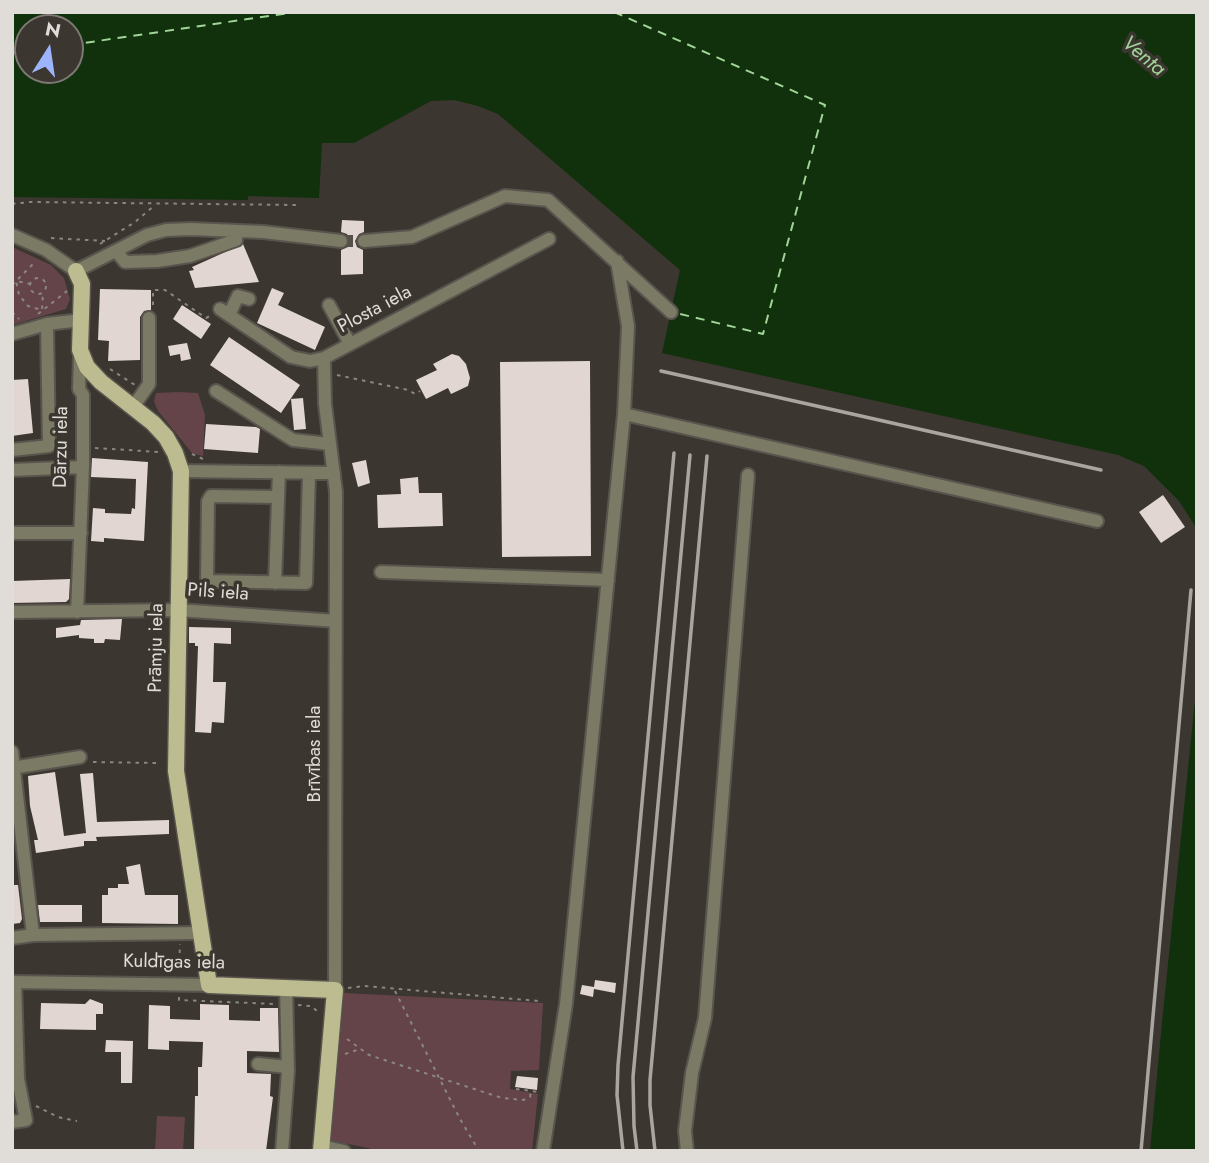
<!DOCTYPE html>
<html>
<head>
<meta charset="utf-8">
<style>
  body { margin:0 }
  #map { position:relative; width:1209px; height:1163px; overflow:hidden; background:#3b362f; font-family:Jost,sans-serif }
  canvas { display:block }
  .frame { position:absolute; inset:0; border:14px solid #e0dcd8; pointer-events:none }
  .north { position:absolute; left:14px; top:14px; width:70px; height:70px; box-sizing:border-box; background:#3b362f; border:2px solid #7d7873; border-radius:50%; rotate:12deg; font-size:19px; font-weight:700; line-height:28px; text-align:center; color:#e0dcd8 }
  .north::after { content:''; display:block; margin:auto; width:24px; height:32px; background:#9db4fd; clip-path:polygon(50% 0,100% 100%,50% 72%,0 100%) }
</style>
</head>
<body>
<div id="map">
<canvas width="1209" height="1163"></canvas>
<div class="frame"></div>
<div class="north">N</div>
</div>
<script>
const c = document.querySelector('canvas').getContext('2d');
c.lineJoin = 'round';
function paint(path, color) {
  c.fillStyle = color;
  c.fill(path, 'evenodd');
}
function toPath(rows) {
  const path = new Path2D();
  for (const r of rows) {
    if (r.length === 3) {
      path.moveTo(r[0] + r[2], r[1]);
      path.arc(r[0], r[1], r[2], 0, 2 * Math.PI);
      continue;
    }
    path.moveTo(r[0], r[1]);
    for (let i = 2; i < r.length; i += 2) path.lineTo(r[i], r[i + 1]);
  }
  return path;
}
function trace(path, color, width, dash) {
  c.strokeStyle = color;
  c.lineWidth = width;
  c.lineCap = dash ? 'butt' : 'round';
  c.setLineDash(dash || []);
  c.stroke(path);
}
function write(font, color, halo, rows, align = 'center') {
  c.font = font + ' Jost,sans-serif';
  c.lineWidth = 7;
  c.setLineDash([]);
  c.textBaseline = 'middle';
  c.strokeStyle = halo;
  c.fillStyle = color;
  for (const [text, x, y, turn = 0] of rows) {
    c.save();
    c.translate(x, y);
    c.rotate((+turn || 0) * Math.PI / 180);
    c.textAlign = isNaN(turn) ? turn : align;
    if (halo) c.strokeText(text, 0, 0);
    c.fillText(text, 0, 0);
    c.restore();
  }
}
paint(toPath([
  [12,247,51,265,64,278,70,299,66,309,12,325],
  [178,392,198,393,205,415,203,456,192,453,158,411,154,401,156,393],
  [344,993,543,1003,539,1070,511,1071,510,1089,538,1094,532,1151,381,1151,331,1140],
  [157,1116,185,1117,183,1151,155,1151]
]), '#654449');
paint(toPath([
  [12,12,1197,12,1197,529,1179,501,1144,466,1118,455,662,353,680,270,498,114,478,106,454,100,431,101,354,143,322,143,319,198,248,196,248,200,12,197],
  [28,28,70,28,70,70,28,70],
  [1197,681,1197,1151,1150,1151,1162,1023]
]), '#11300c');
trace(toPath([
  [614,12,825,105,763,334,676,313],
  [70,45,296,12],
  [12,53,28,51]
]), '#a0d597', 2, [9, 7]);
paint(toPath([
  [342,220,364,221,364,232,359,234,355,241,357,247,363,250,363,274,341,275,341,250,348,247,350,241,347,234,341,232],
  [243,244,259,282,195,288,189,271,194,270,192,267],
  [272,288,284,293,278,305,325,327,315,350,257,323],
  [100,289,151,290,151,310,144,311,140,317,140,360,108,361,109,341,98,340],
  [182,305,211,324,201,339,173,319],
  [229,337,300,385,281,413,210,365],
  [187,343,191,359,181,361,180,354,170,356,168,346],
  [452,354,459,356,466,364,470,378,468,386,451,394,448,388,426,399,416,380,437,370,433,364],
  [590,361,591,556,502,557,500,362],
  [28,379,33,433,12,436,12,380],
  [303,398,306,429,294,430,291,399],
  [206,424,256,427,260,429,258,453,204,449],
  [92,458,148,462,144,541,104,538,104,542,91,541,93,508,105,509,105,513,131,514,132,508,135,509,136,479,91,477],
  [366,460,370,483,358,487,352,463],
  [418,477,419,493,442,493,443,526,378,528,377,495,401,494,400,479],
  [1163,495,1185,527,1161,543,1139,512],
  [70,579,69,599,66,602,12,603,12,581],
  [122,619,120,640,105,639,104,643,94,643,94,639,79,638,79,635,56,638,56,628,80,625,81,620],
  [189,627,231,628,231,644,214,643,213,682,226,682,224,723,212,722,211,733,195,732,198,646,195,646,195,643,189,643],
  [55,772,64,836,86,833,80,774,93,773,97,822,169,820,169,834,96,837,97,841,84,841,84,846,36,853,34,840,38,840,30,806,28,776],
  [140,864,145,895,178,895,178,924,102,923,102,895,108,895,108,888,118,888,118,884,129,884,126,867],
  [12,885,18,885,22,919,20,923,12,924],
  [38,905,82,905,82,922,40,922],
  [595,980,616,983,615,993,594,989,593,997,580,994,582,985,594,987],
  [90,999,103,1004,103,1014,96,1014,96,1030,40,1029,41,1003,85,1004],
  [200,1004,229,1005,229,1020,260,1021,260,1008,278,1008,279,1052,247,1051,247,1073,271,1074,270,1096,273,1097,266,1151,194,1151,195,1096,198,1096,198,1067,202,1067,203,1042,169,1041,169,1050,148,1049,149,1005,170,1006,170,1019,200,1020],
  [106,1040,133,1041,132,1083,121,1083,121,1052,105,1052],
  [517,1076,538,1078,537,1090,515,1087]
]), '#e1d6d2');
trace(toPath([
  [341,241,364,241]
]), '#544f48', 12, [12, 6]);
const minor = toPath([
  [12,235,46,250,76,271,147,235,166,230,191,229,263,232,341,241],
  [364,241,412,237,505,196,548,200,671,312],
  [116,251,125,262,157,261,190,256,236,240,237,231],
  [329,305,350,344],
  [220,309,291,357,310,361,324,358,549,239],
  [229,315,238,296,249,299],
  [12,334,47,324,81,320],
  [324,358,325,404,336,492,335,990],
  [216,391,293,440,330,444],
  [133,407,149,384,149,318],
  [624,414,1097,521],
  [12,450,49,446,47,324],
  [12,470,83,467],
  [181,471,334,473],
  [278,497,211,496,208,501,207,581,306,583,309,473],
  [12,533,81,533],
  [381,572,608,580],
  [275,583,279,472],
  [12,612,178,610,336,621],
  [77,612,83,467,83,395,79,389,80,355],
  [12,752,33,935],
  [12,768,80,757],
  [12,938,33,935,201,933],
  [12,982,209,985],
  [258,1064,288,1067],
  [12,1122,26,1120,18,1079,15,982],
  [322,1146,344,1151],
  [282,1151,288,1071,286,987],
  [543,1151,566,1004,624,414,628,326,617,261],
  [687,1151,685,1131,692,1073,705,1018,748,475]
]);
const major = toPath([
  [76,271,82,284,80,350,87,367,101,382,153,423,166,437,175,453,181,471,176,771,209,985,335,990,321,1151]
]);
trace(minor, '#59544d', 16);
trace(major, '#59544d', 19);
trace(toPath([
  [12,204,30,202,296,205],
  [51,238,105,241],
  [100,244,135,222,155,205],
  [38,286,8],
  [31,284,16,281,19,295,28,306,42,310,43,292],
  [12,285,36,261],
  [153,305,153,290,165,290,206,318,210,316],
  [12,312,19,319],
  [38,314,67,291],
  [110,369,135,385],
  [337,375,408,390,415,394,420,391],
  [95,448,159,452],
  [192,454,203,459],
  [93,762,160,763],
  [179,970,180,944],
  [348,988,364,986,539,1001],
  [395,991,460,1119,479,1151],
  [179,997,179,1000,275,1004],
  [298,1005,311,1006,318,1012],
  [347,1039,369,1055,502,1098,523,1100,530,1097,531,1091],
  [345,1054,357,1050],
  [516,1089,539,1092],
  [36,1106,58,1117,77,1121]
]), '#8a8680', 2, [3.5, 5]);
trace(minor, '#7a7a65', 12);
trace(major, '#bcbc90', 16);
trace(toPath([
  [661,371,1101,470],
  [623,1151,617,1095,618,1065,674,453],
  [637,1151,634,1126,633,1077,690,455],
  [655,1151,650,1105,650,1080,707,456],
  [1141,1151,1191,590]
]), '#a9a5a0', 3.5);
write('19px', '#e0dcd8', '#3b362f', [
  ["Plosta iela",375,310,-28],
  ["Dārzu iela",62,447,-89],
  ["Pils iela",218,593,4],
  ["Prāmju iela",157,648,-89],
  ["Brīvības iela",315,754,-90],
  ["Kuldīgas iela",174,963,1]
]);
write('italic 21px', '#a0d597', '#3b362f', [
  ["Venta",1143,57,40]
]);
</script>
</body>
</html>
